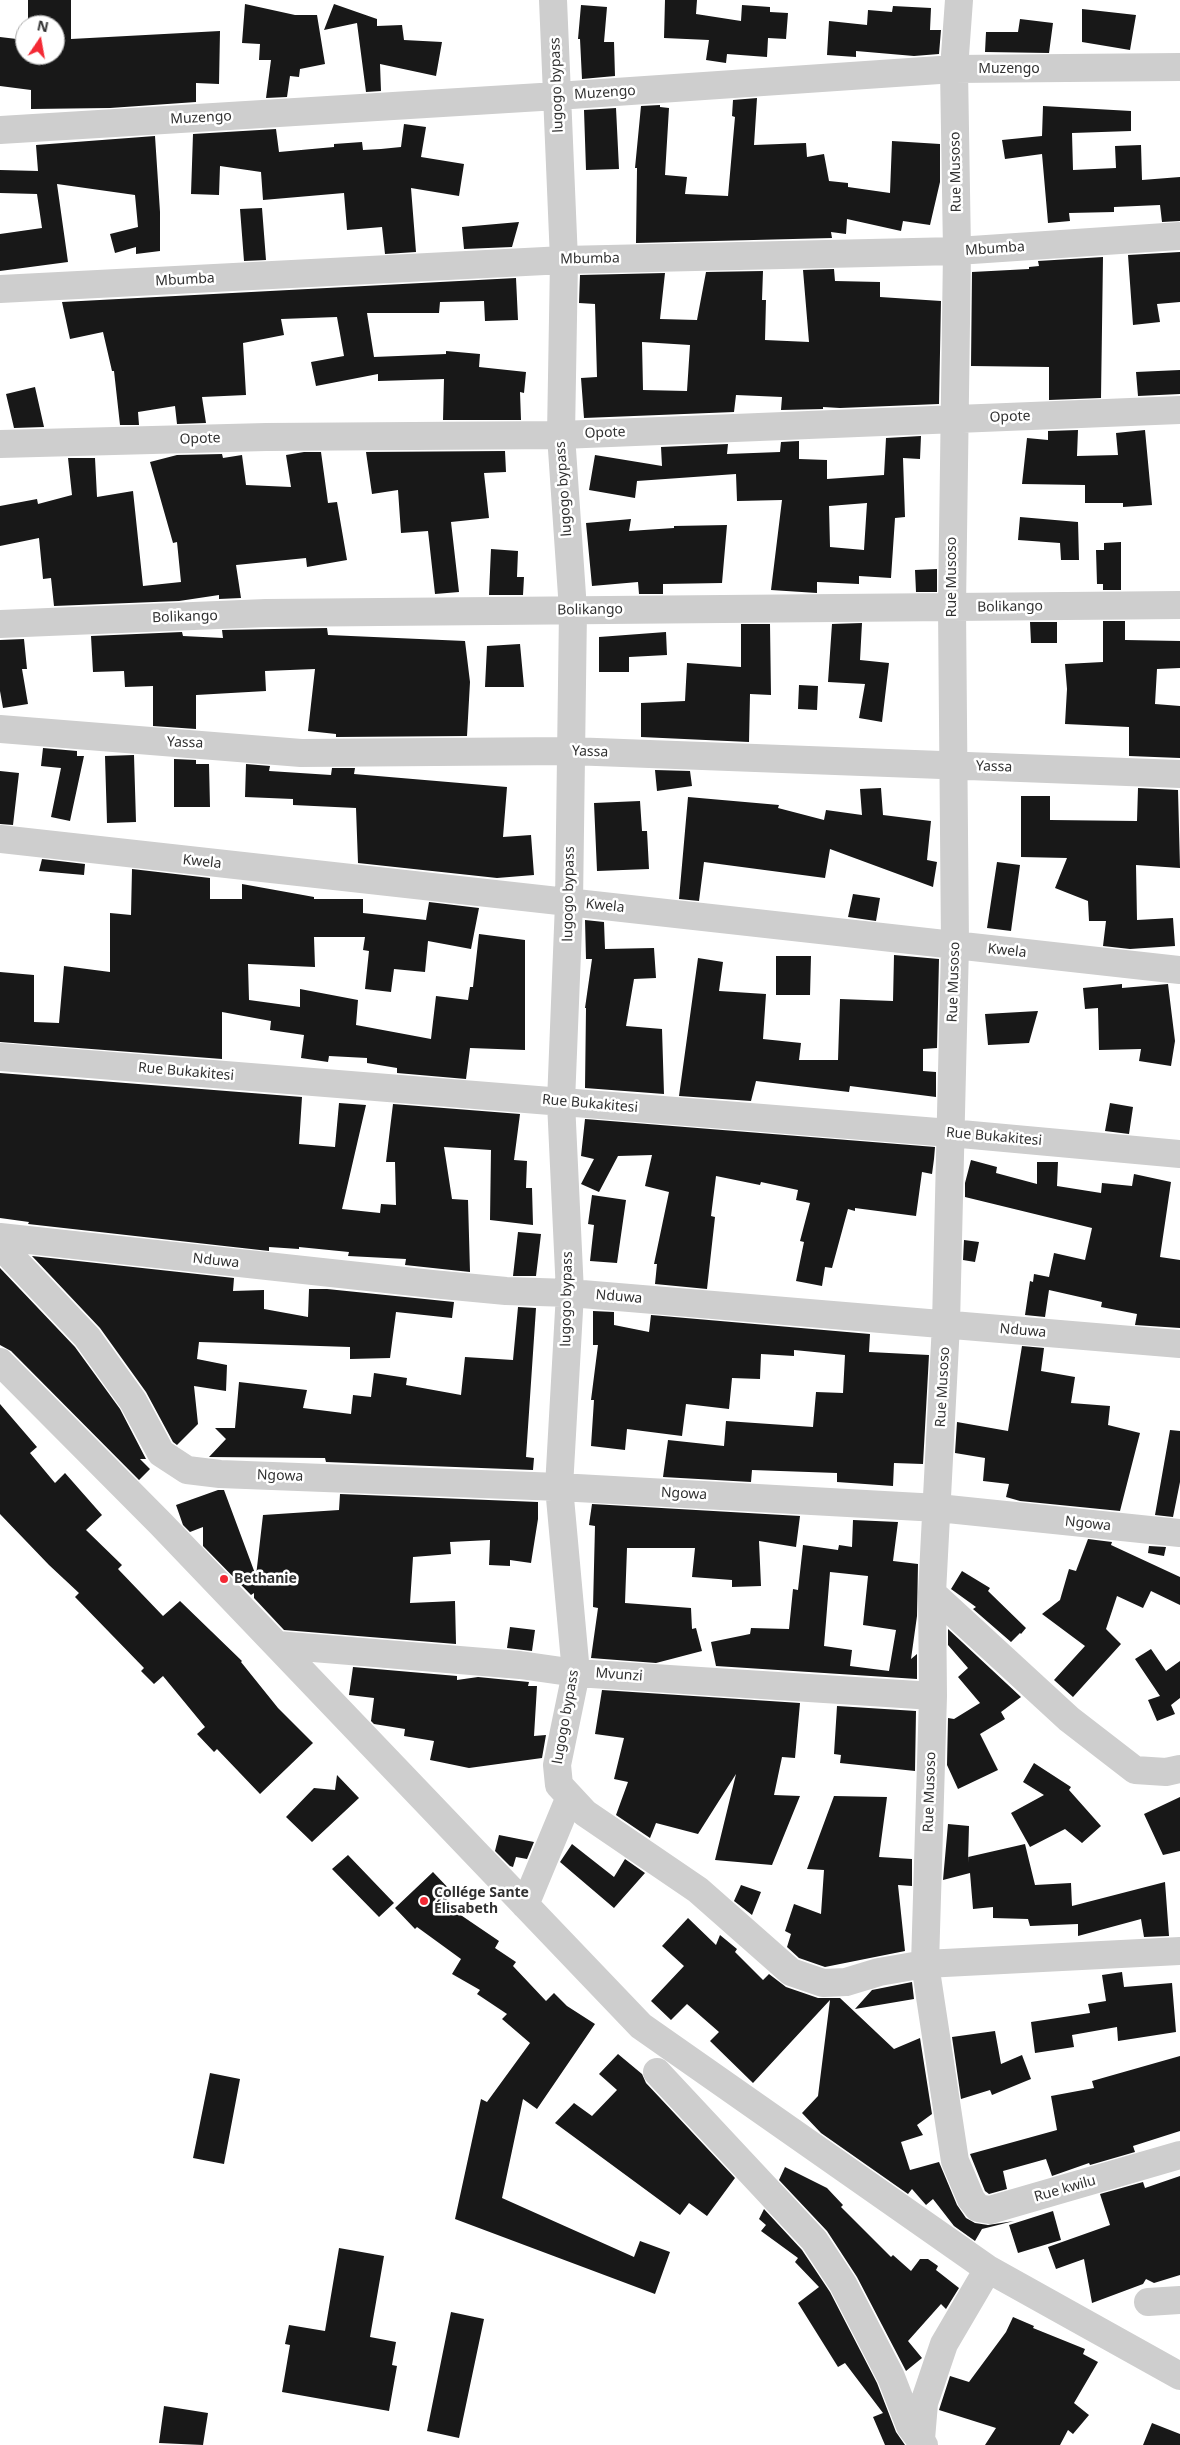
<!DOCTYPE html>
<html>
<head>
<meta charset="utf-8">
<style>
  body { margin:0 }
  #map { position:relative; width:1180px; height:2445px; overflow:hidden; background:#fff; font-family:"Noto Sans",sans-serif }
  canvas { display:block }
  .north { position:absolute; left:15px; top:15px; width:50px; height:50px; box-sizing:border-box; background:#fff; border:1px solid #adadad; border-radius:50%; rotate:12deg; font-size:14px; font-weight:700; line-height:20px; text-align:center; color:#313131 }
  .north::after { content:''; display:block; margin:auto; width:18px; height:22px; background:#f32934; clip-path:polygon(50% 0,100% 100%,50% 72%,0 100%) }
</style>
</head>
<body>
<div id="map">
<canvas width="1180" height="2445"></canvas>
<div class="north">N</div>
</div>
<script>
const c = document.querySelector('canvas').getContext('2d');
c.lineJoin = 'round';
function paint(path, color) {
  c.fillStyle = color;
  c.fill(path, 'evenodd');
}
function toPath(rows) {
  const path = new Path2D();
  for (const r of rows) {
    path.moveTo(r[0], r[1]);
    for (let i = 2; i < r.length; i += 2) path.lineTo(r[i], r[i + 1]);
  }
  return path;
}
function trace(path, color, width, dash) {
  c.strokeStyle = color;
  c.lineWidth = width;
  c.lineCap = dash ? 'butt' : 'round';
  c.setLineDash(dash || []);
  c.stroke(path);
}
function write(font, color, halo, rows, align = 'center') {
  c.font = font + ' "Noto Sans",sans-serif';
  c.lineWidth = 5;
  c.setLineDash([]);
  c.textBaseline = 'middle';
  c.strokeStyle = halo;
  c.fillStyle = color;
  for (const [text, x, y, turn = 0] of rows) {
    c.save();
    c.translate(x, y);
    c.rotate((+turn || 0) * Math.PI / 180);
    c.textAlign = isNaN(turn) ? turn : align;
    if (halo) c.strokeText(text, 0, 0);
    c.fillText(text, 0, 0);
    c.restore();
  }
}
paint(toPath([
  [28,0,71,0,71,39,220,31,219,84,196,83,196,102,110,108,31,109,31,90,0,86,0,37,25,40,25,55,55,55,55,25,28,25],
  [665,0,697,0,696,14,741,21,742,5,770,7,770,12,788,13,786,39,768,38,767,57,727,54,726,63,706,60,709,40,664,38],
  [245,4,295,15,317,15,325,64,300,69,299,77,290,76,287,97,266,98,271,60,259,60,260,44,242,43],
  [334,4,377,19,377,26,402,25,404,40,442,42,436,76,380,64,381,91,366,92,357,23,324,30],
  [581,5,607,7,604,42,614,42,615,76,582,79,580,39,578,39],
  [893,6,931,8,930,30,941,30,939,54,914,56,856,51,856,57,827,55,829,21,867,25,868,10,892,12],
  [1082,9,1136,15,1130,50,1082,42],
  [1020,19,1053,23,1049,53,985,52,986,32,1018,32],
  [757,98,754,145,806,143,807,157,824,154,829,181,848,183,848,187,890,193,892,141,940,144,940,182,930,225,903,221,901,231,847,219,846,234,831,232,832,238,636,243,637,168,635,168,641,106,660,105,660,107,669,108,665,175,687,177,685,194,728,196,735,117,732,116,733,100],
  [1043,106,1131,111,1131,131,1072,133,1073,170,1116,168,1115,146,1141,145,1142,180,1180,177,1180,221,1162,222,1160,205,1114,207,1114,212,1069,213,1070,221,1048,223,1042,154,1005,159,1002,140,1042,136],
  [616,108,619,169,586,170,584,110],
  [404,124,426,127,421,157,464,164,459,196,411,188,416,252,385,254,382,227,347,230,344,193,263,200,261,172,220,166,219,195,191,194,193,134,276,129,279,152,334,147,334,144,362,142,363,150,381,149,401,147],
  [155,136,160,212,160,251,136,254,136,247,115,253,110,234,138,227,135,195,57,184,68,262,0,271,0,234,42,228,37,194,0,193,0,170,38,171,36,145],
  [262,208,266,260,244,261,240,209],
  [519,222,512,247,464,249,462,227],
  [1180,252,1180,302,1157,304,1160,322,1133,325,1128,255],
  [1103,257,1101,398,1049,400,1049,367,971,366,972,272,1029,269,1029,267,1039,266,1038,261],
  [834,269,835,281,880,282,880,297,941,301,939,404,840,408,823,407,823,409,781,410,782,397,736,395,734,412,584,418,581,378,597,377,595,304,579,303,580,275,665,273,660,319,697,320,706,272,763,271,762,300,766,300,765,340,809,342,803,270],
  [642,342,690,345,687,391,643,390],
  [516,278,518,320,485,321,484,301,440,302,439,313,367,313,374,357,446,354,446,351,480,354,479,367,526,372,524,393,520,392,521,420,443,420,444,379,378,381,378,374,316,386,311,362,344,356,337,317,281,319,284,335,243,343,246,395,202,397,206,423,177,424,175,406,138,412,139,425,120,425,114,371,112,371,103,332,70,339,62,302],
  [1180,370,1180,394,1138,396,1136,372],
  [35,387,44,427,14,428,6,394],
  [1078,430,1077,456,1118,455,1116,433,1145,430,1152,505,1123,507,1123,503,1085,503,1085,485,1022,484,1027,438,1048,440,1048,431],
  [921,436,920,459,903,458,905,517,895,518,891,578,859,576,859,584,817,582,817,593,771,590,782,500,737,501,736,474,637,481,635,498,589,490,595,455,662,466,661,447,728,444,727,454,780,452,781,442,799,441,799,459,827,460,827,479,884,475,886,438],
  [867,503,864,550,830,547,829,506],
  [505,451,506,472,484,473,489,518,451,522,459,592,435,594,428,531,401,533,398,490,372,494,366,452],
  [304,452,321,452,328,503,337,502,347,560,307,567,306,558,236,565,241,598,219,599,219,595,179,601,54,606,51,578,43,579,39,538,0,546,0,506,37,499,38,504,72,495,68,458,95,458,97,497,133,491,143,586,181,582,177,542,173,543,150,462,177,455,222,454,223,458,242,455,246,485,291,487,286,455],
  [1020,517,1078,522,1079,560,1061,560,1060,543,1018,540],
  [631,519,629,531,674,528,674,526,727,525,722,583,663,584,663,594,639,594,638,582,592,586,586,523],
  [1121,542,1121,590,1103,590,1103,584,1097,584,1096,550,1104,550,1104,543],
  [491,549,518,551,517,577,524,577,523,595,489,595],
  [937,569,937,592,916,592,915,570],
  [1103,621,1125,621,1125,640,1180,641,1180,668,1157,669,1155,704,1180,706,1180,758,1129,756,1129,727,1065,724,1067,689,1065,664,1103,662],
  [1030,622,1057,622,1057,643,1031,643],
  [862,623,860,660,889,663,882,722,859,718,865,684,828,682,832,624],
  [741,624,770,624,771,695,750,694,749,742,641,737,641,703,685,701,687,663,741,667],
  [327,628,328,635,465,641,470,682,467,736,336,737,336,734,308,731,315,669,265,671,266,691,196,695,196,729,153,726,153,686,125,687,124,671,93,672,91,636,182,632,183,636,223,638,222,630],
  [666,632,667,655,629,657,629,672,599,672,599,637],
  [24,639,27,669,22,669,28,704,3,708,0,691,0,640],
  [520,644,524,687,485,687,487,646],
  [799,685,818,686,817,710,798,709],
  [43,748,77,751,77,756,84,756,70,821,51,817,61,768,41,766],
  [134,755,136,822,107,823,105,756],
  [174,759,196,760,196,764,209,764,210,807,174,807],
  [246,764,270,766,269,771,331,775,332,768,355,768,354,774,507,787,503,837,531,835,534,875,497,878,358,863,356,808,293,805,293,799,245,797],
  [655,770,690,771,692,786,657,791],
  [0,771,19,773,13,825,0,824],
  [881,788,883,815,931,821,927,860,937,862,933,887,830,849,825,878,704,862,699,901,679,899,688,797,779,805,778,808,824,820,826,810,862,815,860,789],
  [1138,788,1178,790,1180,868,1136,865,1137,920,1173,918,1175,946,1130,949,1103,946,1106,921,1089,921,1088,901,1055,888,1067,858,1021,857,1021,796,1050,796,1050,820,1137,821],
  [640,801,642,831,647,831,649,869,597,871,594,803],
  [42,859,85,864,84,875,39,871],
  [997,862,1020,865,1011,931,987,928],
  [132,869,210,878,210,899,242,899,242,884,314,897,314,899,363,899,363,913,426,920,429,902,479,908,471,949,428,941,425,972,394,969,391,992,365,989,369,951,363,950,365,937,314,937,315,967,248,964,249,1000,300,1007,300,989,358,1000,356,1025,431,1039,436,996,468,1000,470,987,473,987,479,934,525,940,525,1050,470,1048,466,1079,397,1073,397,1068,367,1063,367,1058,329,1056,328,1062,301,1058,304,1035,270,1030,271,1021,222,1012,222,1059,0,1042,0,972,34,975,34,1022,59,1023,64,966,110,972,110,913,131,915],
  [853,894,880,898,876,921,848,917],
  [585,920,604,922,605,949,654,948,656,978,634,979,626,1026,662,1029,664,1094,585,1088,586,1008,585,1008,592,959,586,959],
  [894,955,939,959,937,1048,923,1049,923,1071,936,1072,936,1097,850,1086,849,1092,756,1081,751,1101,679,1096,698,958,723,962,719,991,766,994,763,1039,801,1043,799,1060,838,1060,840,999,893,1001],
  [776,956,811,956,810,995,776,995],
  [1122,984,1122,988,1168,984,1175,1041,1171,1066,1139,1061,1141,1049,1099,1050,1098,1008,1085,1009,1083,988],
  [1038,1011,1029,1043,988,1045,985,1014],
  [0,1073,302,1097,299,1144,335,1147,339,1103,366,1105,342,1209,380,1213,381,1204,396,1205,395,1162,386,1162,393,1104,520,1114,514,1160,527,1161,526,1188,532,1188,533,1225,490,1220,491,1150,444,1147,452,1199,468,1200,470,1272,405,1265,406,1259,348,1256,349,1252,299,1247,299,1249,269,1247,269,1251,28,1224,29,1222,0,1218],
  [1110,1103,1133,1107,1129,1134,1105,1131],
  [585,1119,935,1147,934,1159,932,1174,922,1172,916,1216,855,1208,855,1211,848,1209,832,1268,825,1267,822,1286,796,1281,804,1242,800,1241,810,1203,796,1200,798,1190,761,1182,760,1185,716,1176,711,1216,715,1217,707,1289,655,1284,657,1264,654,1264,669,1192,645,1186,652,1155,618,1156,599,1192,581,1184,594,1159,581,1156],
  [971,1160,997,1167,996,1173,1037,1184,1037,1162,1058,1162,1057,1186,1101,1193,1102,1183,1132,1186,1134,1174,1171,1182,1160,1257,1180,1260,1180,1328,1135,1325,1137,1314,1101,1307,1102,1302,1049,1290,1045,1317,1025,1315,1030,1281,1033,1282,1034,1274,1049,1277,1054,1253,1085,1260,1092,1228,965,1197,965,1183],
  [592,1195,626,1200,617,1263,590,1261,594,1225,588,1224],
  [518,1232,541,1234,536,1276,513,1276],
  [964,1240,979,1242,975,1262,963,1260],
  [32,1256,234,1278,233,1291,264,1290,264,1309,308,1317,309,1289,327,1289,454,1302,452,1318,396,1312,390,1358,350,1359,350,1347,199,1342,197,1359,227,1365,226,1391,194,1386,198,1424,177,1445,173,1442,146,1392,100,1328],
  [0,1268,75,1347,120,1409,146,1459,140,1459,150,1469,139,1480,11,1351,0,1345],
  [518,1307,536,1308,526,1457,534,1458,533,1470,326,1462,325,1458,209,1457,226,1439,215,1428,235,1428,239,1382,307,1390,303,1408,351,1414,353,1395,371,1397,374,1373,407,1378,406,1385,461,1395,465,1357,513,1360],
  [593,1311,614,1312,614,1325,649,1332,651,1315,870,1334,869,1352,929,1355,923,1464,894,1463,893,1486,837,1482,837,1473,752,1470,751,1482,663,1477,668,1440,724,1446,726,1421,813,1427,816,1392,843,1393,845,1355,794,1350,794,1356,761,1354,760,1379,732,1378,729,1409,686,1404,682,1436,627,1429,625,1450,591,1446,594,1400,591,1400,598,1345,593,1345],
  [1022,1346,1044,1348,1041,1371,1075,1377,1071,1403,1110,1406,1108,1425,1140,1433,1120,1511,1020,1501,1006,1497,1009,1484,983,1481,985,1458,955,1453,957,1422,1008,1431],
  [0,1404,37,1447,30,1453,55,1483,65,1473,102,1515,86,1530,122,1565,118,1569,163,1616,180,1601,242,1661,241,1662,278,1708,313,1743,260,1794,217,1749,214,1752,197,1734,205,1727,163,1676,154,1684,141,1671,144,1668,75,1597,79,1593,49,1565,0,1514],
  [1170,1430,1180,1431,1180,1482,1173,1517,1155,1515],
  [218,1490,224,1490,256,1576,263,1515,339,1510,340,1494,538,1502,538,1519,531,1563,510,1560,510,1566,489,1565,490,1540,450,1542,451,1554,413,1557,410,1603,455,1601,456,1644,284,1630,254,1598,254,1593,251,1595,203,1546,203,1527,190,1532,183,1525,176,1505],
  [592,1504,800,1516,796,1547,759,1541,761,1586,732,1587,732,1580,692,1577,695,1548,627,1548,625,1603,691,1608,692,1629,696,1628,702,1651,656,1663,591,1658,598,1608,593,1607,595,1526,589,1525],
  [853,1520,898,1522,893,1561,918,1564,917,1616,911,1659,917,1654,917,1679,716,1666,711,1642,750,1634,751,1628,789,1629,793,1589,798,1590,803,1545,838,1550,839,1545,852,1547],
  [830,1572,868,1576,863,1625,896,1630,889,1671,850,1666,852,1650,824,1646],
  [1088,1539,1112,1542,1111,1545,1180,1577,1180,1605,1151,1591,1143,1608,1117,1596,1106,1629,1121,1644,1073,1697,1054,1680,1085,1646,1042,1614,1060,1600,1069,1569,1076,1571],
  [1149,1546,1166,1547,1164,1556,1148,1553],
  [962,1571,990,1588,988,1591,1026,1628,1021,1634,1020,1633,1011,1642,973,1609,976,1607,951,1589],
  [510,1627,535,1630,532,1651,507,1648],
  [948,1629,1021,1697,1001,1712,1005,1719,980,1734,998,1770,958,1789,947,1765,948,1718,954,1719,980,1703,958,1677,968,1668,948,1645],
  [1151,1649,1166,1671,1180,1661,1180,1698,1171,1705,1175,1714,1157,1721,1148,1700,1160,1696,1135,1659],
  [353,1667,457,1676,457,1680,478,1677,529,1682,528,1686,537,1686,534,1736,546,1735,542,1758,469,1768,430,1760,434,1741,404,1736,405,1729,374,1724,371,1721,374,1698,349,1695],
  [602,1690,800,1703,795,1758,782,1757,774,1795,800,1796,772,1865,715,1860,736,1774,698,1834,656,1823,650,1838,616,1815,628,1782,614,1779,624,1738,595,1734],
  [837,1706,916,1711,915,1771,840,1763,841,1755,834,1754],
  [1034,1763,1071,1787,1069,1790,1101,1826,1082,1843,1065,1829,1030,1847,1011,1813,1044,1795,1023,1782],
  [337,1775,359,1798,312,1842,286,1817,314,1788,335,1790],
  [834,1796,887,1797,879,1857,912,1859,912,1886,898,1885,905,1951,825,1967,799,1958,787,1947,791,1934,785,1931,794,1904,821,1914,824,1870,807,1869],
  [1180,1797,1180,1851,1163,1855,1144,1814],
  [948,1824,969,1826,968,1863,968,1857,1025,1844,1035,1885,1071,1883,1072,1906,1165,1882,1169,1936,1144,1937,1141,1919,1078,1936,1078,1924,1030,1926,1028,1919,993,1918,993,1907,973,1909,970,1873,943,1880],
  [499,1835,534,1842,527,1859,516,1857,513,1867,510,1866,495,1851],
  [572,1844,614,1877,625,1859,645,1873,614,1908,560,1862],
  [348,1855,394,1903,379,1917,332,1869],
  [433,1872,453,1893,443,1903,499,1941,495,1948,516,1962,513,1966,546,2001,554,1993,567,2006,595,2024,537,2109,523,2099,502,2198,634,2257,640,2241,670,2252,655,2294,455,2219,481,2099,487,2102,530,2043,502,2019,507,2014,477,1994,480,1990,452,1974,461,1959,417,1927,415,1929,395,1908],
  [741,1885,761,1892,752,1915,734,1901],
  [688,1918,716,1945,720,1935,737,1949,735,1952,763,1980,769,1974,786,1987,818,1998,840,1998,894,2049,920,2038,932,2114,917,2125,923,2135,901,2142,910,2170,939,2162,957,2205,966,2218,975,2223,988,2225,1014,2221,982,2229,975,2241,954,2226,933,2199,926,2205,912,2189,908,2194,821,2133,802,2113,818,2096,830,2000,753,2083,710,2041,719,2032,687,2004,671,2020,651,2001,684,1966,662,1946],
  [1122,1972,1124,1987,1172,1983,1176,2032,1118,2041,1117,2027,1072,2035,1074,2047,1035,2053,1031,2022,1090,2013,1088,2004,1106,2001,1102,1975],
  [912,1982,914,1999,855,2009,872,1990],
  [995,2031,1001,2064,1022,2055,1031,2079,992,2095,990,2090,961,2099,952,2037],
  [618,2054,642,2074,646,2083,735,2178,707,2216,689,2203,680,2215,555,2123,574,2103,592,2116,617,2090,599,2074],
  [1180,2056,1180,2131,1133,2146,1135,2152,1090,2165,1089,2163,1052,2176,1046,2159,1003,2171,1007,2189,989,2194,985,2191,970,2154,1057,2130,1051,2096,1094,2088,1092,2081],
  [210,2073,240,2079,224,2164,193,2158],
  [785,2167,827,2188,843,2205,841,2207,891,2257,893,2255,911,2271,920,2259,928,2259,938,2266,936,2270,959,2288,946,2309,941,2304,908,2341,922,2358,906,2371,857,2277,827,2231,779,2180],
  [1180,2176,1180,2275,1154,2283,1146,2279,1143,2284,1092,2303,1084,2259,1056,2269,1048,2247,1110,2225,1100,2194,1143,2182,1145,2188],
  [764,2209,802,2250,830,2292,877,2383,896,2432,905,2445,885,2445,873,2417,883,2413,845,2363,838,2367,798,2303,819,2287,795,2262,798,2258,761,2231,766,2225,759,2219],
  [1053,2211,1061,2240,1018,2253,1009,2225],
  [339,2248,384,2256,370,2337,396,2342,392,2365,397,2366,389,2411,282,2392,290,2345,285,2344,289,2325,325,2331],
  [451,2312,484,2319,459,2438,427,2431],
  [1013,2317,1034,2326,1033,2328,1085,2349,1083,2354,1098,2362,1074,2403,1089,2415,1073,2434,1068,2430,1060,2445,985,2445,996,2428,939,2410,950,2376,969,2382,1006,2332],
  [164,2406,208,2413,203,2445,159,2443],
  [1152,2423,1180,2434,1180,2445,1143,2445]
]), '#181818');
trace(toPath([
  [553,0,564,260,561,435,573,610,569,903,561,1102,570,1293,559,1487,576,1673,557,1765,559,1785,585,1813,698,1890,791,1972,823,1983,846,1982,879,1972,925,1964,1180,1951],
  [959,0,954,69,957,251,952,607,955,945,946,1324,932,1593,933,1696,925,1964,955,2161,971,2199,978,2208,990,2210,1180,2155],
  [0,130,557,96,954,69,1180,67],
  [0,289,564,260,957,251,1180,236],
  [0,444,266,437,561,435,1180,410],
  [0,624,266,613,1180,605],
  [0,729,301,753,570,751,1180,774],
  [0,839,1180,970],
  [0,1057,950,1133,1180,1154],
  [0,1237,432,1284,506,1291,570,1293,1180,1344],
  [0,1245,87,1337,133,1401,161,1453,187,1470,220,1474,559,1487,938,1508,1180,1533],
  [0,1362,161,1524,641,2026,988,2269,1180,2376],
  [932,1593,1069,1719,1135,1770,1166,1772,1180,1769],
  [277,1645,520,1665,576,1673,933,1696],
  [525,1905,569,1799],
  [657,2072,814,2240,843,2284,891,2377,910,2426,924,2445],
  [1148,2302,1180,2300],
  [921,2439,924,2403,944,2344,988,2269]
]), '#cecece', 28);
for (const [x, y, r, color] of [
  [224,1579,5,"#f32934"],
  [424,1901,5,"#f32934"]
]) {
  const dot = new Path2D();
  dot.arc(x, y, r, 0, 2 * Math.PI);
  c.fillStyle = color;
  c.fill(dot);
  trace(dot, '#fff', 2);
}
write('14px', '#313131', '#fff', [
  ["Muzengo",1009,69],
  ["lugogo bypass",557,85,-92],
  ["Muzengo",605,93,-4],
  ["Muzengo",201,118,-3],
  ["Rue Musoso",956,172,-91],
  ["Mbumba",995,249,-4],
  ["Mbumba",590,259,-1],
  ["Mbumba",185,280,-3],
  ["Opote",1010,417,-2],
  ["Opote",605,433,-2],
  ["Opote",200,439,-2],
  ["lugogo bypass",564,489,-94],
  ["Rue Musoso",952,577,-90],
  ["Bolikango",1010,607,-1],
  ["Bolikango",590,610,-1],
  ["Bolikango",185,617,-2],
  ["Yassa",185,743,2],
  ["Yassa",590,752,2],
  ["Yassa",994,767,2],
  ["Kwela",202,862,6],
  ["lugogo bypass",569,894,-89],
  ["Kwela",605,906,6],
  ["Kwela",1007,951,6],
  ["Rue Musoso",954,982,-88],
  ["Rue Bukakitesi",186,1072,5],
  ["Rue Bukakitesi",590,1104,5],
  ["Rue Bukakitesi",994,1137,5],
  ["Nduwa",216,1261,6],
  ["Nduwa",619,1297,5],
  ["lugogo bypass",567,1299,-89],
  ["Nduwa",1023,1331,5],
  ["Rue Musoso",943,1387,-87],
  ["Ngowa",280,1476,2],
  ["Ngowa",684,1494,3],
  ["Ngowa",1088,1524,6],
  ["Mvunzi",619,1675,4],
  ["lugogo bypass",566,1717,-80],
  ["Rue Musoso",930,1792,-88],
  ["Rue kwilu",1065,2189,-16]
]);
write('bold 14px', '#313131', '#fff', [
  ["Bethanie",234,1579],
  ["Collége Sante",434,1893],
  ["Élisabeth",434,1909]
], 'left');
</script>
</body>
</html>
